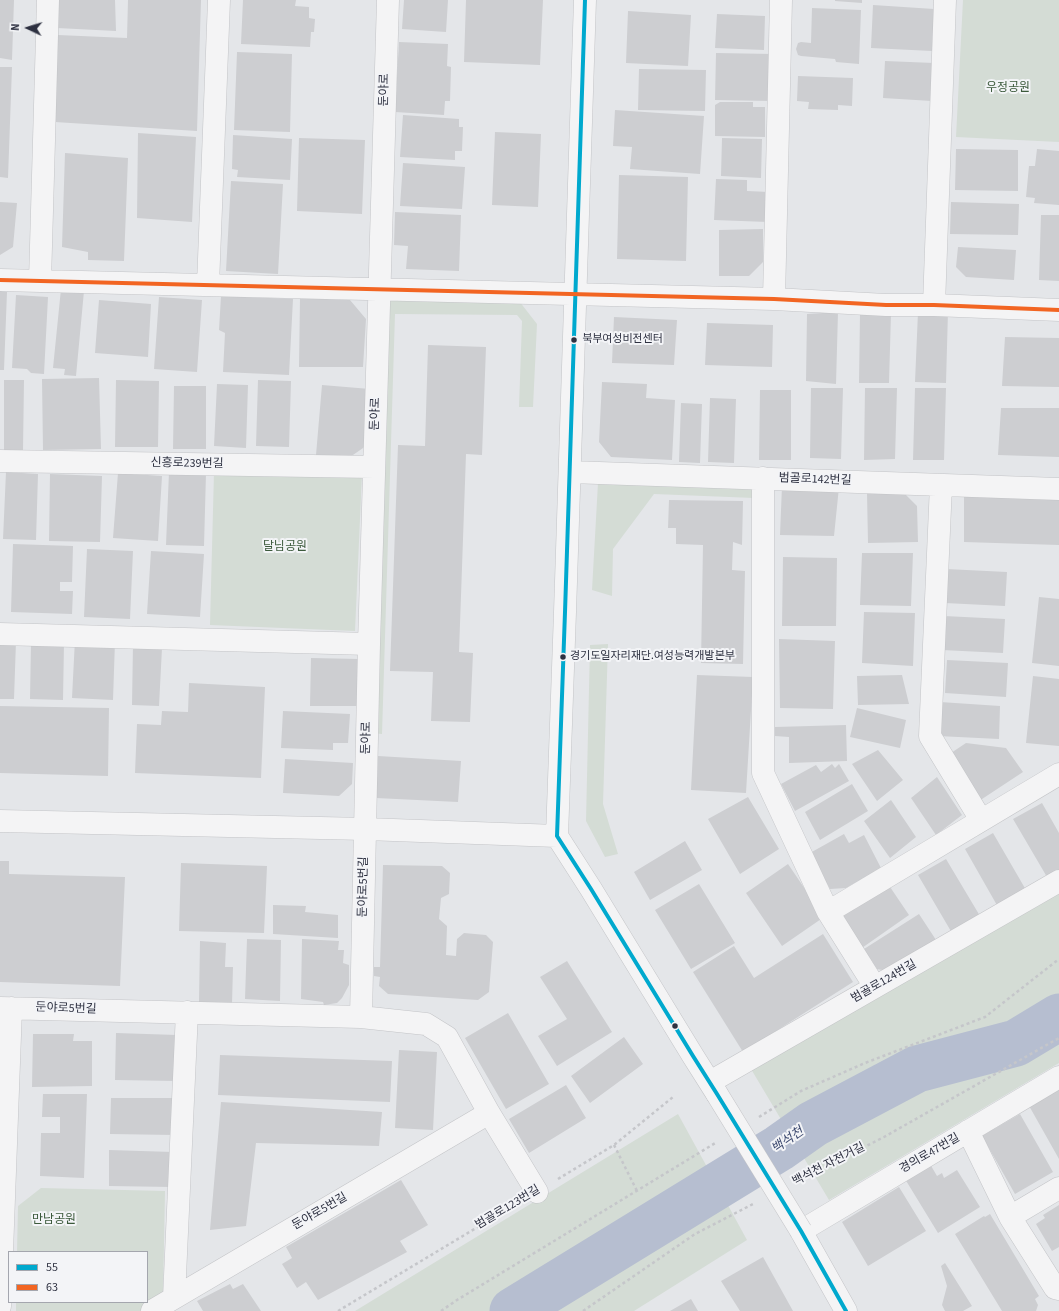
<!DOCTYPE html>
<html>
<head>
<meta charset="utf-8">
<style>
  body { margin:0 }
  #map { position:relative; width:1059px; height:1311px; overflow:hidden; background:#e4e6e9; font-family:"Source Sans 3",sans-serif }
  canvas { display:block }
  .legend { position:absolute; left:8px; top:1251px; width:140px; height:52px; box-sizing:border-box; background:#f3f4f7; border:1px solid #a4a6ae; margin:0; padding:5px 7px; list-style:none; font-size:12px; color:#2d3040 }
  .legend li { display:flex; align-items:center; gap:8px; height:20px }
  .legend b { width:20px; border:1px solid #a4a6ae }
  .north { position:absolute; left:8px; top:8px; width:40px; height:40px; -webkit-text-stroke:3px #f3f4f7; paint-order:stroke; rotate:274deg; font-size:11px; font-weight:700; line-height:16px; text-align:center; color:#2d3040 }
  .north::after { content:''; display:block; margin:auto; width:14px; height:18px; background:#2d3040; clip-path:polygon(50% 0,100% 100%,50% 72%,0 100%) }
</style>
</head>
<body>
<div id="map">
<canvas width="1059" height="1311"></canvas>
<ul class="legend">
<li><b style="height:5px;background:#00a9ce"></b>55</li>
<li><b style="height:5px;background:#f26522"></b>63</li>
</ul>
<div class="north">N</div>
</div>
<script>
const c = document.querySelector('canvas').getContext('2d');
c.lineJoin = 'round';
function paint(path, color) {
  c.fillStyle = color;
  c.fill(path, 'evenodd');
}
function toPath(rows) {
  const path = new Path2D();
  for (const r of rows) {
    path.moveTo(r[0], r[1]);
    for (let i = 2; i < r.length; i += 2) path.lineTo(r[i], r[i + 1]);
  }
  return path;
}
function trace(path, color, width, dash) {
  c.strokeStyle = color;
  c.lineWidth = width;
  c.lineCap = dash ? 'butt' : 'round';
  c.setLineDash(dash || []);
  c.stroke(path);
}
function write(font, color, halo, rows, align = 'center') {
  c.font = font + ' "Source Sans 3","Noto Sans KR",sans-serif';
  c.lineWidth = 4;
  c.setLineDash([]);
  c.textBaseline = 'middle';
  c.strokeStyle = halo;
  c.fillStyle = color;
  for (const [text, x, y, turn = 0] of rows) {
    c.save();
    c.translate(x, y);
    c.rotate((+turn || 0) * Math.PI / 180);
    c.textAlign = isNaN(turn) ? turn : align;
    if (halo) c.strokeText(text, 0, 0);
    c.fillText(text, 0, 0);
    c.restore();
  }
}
paint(toPath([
  [963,0,1059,0,1059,142,956,137],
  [386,297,516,297,537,324,533,407,519,407,522,321,517,315,395,314,382,734,371,733],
  [214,472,362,474,355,631,210,625],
  [598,483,755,487,754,498,654,494,613,549,612,596,592,590],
  [608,644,603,804,618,854,605,857,586,821,590,645],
  [1059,887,1059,1063,829,1200,751,1069],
  [678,1114,747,1240,634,1311,355,1311],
  [41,1188,165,1191,163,1296,140,1311,16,1311,16,1302,147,1302,147,1252,17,1252,18,1206]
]), '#d4dcd5');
trace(toPath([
  [513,1311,779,1148,813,1124,917,1069,1016,1043,1059,1017]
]), '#b6bed0', 47);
paint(toPath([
  [0,0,14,0,12,60,0,58],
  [57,0,115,0,116,31,57,28],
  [128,0,201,0,197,131,55,122,58,35,127,38],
  [243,0,296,0,295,6,309,7,309,18,315,19,314,32,311,32,310,47,241,44],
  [404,0,448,0,446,32,402,29],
  [466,0,543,0,540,65,464,62],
  [835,0,862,0,862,3,835,1],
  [873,5,934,9,932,51,871,48],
  [812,8,861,10,859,64,836,62,835,59,801,56,798,55,796,49,798,43,801,42,811,43],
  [628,11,691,15,688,66,626,63],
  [717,14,765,16,764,50,715,48],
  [399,42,448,44,447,66,451,67,450,101,445,101,444,115,395,112],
  [237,52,292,54,290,132,234,130],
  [716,53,773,54,772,101,715,100],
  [885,61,934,63,932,101,883,98],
  [0,67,12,67,8,178,0,177],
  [639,69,706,70,705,111,638,110],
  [798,76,853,78,852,106,838,105,838,110,808,109,809,102,797,101],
  [720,102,753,102,753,107,765,107,765,137,715,136,715,105],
  [615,110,704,116,700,174,630,169,632,147,613,146],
  [403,115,459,119,459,127,463,127,462,151,455,151,455,160,400,157],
  [495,132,541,134,538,207,492,205],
  [138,133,196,137,192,222,137,218],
  [233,135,292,139,290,180,237,177,238,170,232,169],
  [299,138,365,140,362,214,297,211],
  [722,138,762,139,761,178,721,176],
  [956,149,1018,150,1018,191,955,190],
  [1037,149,1059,151,1059,205,1034,203,1035,198,1026,197,1029,166,1035,166],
  [65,153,128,158,124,261,88,260,88,252,62,247],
  [403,163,465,167,462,209,400,206],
  [619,175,688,177,686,261,617,259],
  [716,179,747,180,747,191,769,192,768,222,714,220],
  [231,181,283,184,278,274,226,271],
  [0,202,17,203,13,247,0,255],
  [951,202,1019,204,1018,235,950,234],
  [395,212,461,215,459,271,406,269,408,246,394,245],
  [1041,215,1059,215,1059,281,1039,280],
  [763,229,763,262,749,276,719,276,719,230],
  [958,247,1016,250,1014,280,966,277,956,267],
  [61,289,84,291,76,376,64,375,65,369,53,368],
  [0,291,7,292,4,370,0,370],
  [16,295,48,297,44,374,31,373,27,369,12,368],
  [221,296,293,299,289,375,223,372,225,333,219,330],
  [159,297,202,300,197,372,154,369],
  [300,298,350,300,366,319,363,367,299,367],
  [99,300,151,304,148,357,95,353],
  [948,311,946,383,915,382,918,312],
  [838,312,836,384,806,381,807,314],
  [891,313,889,383,859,383,860,314],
  [614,317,677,320,674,365,612,363],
  [707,323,773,325,772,367,705,365],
  [1005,337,1059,338,1059,387,1002,386],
  [428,345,486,347,482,455,466,454,459,652,473,653,470,722,431,721,433,672,390,671,398,445,425,446],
  [99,378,101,449,43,450,42,379],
  [4,380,24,380,23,450,4,450],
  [116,380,159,381,158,447,115,447],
  [258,380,291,381,289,447,256,446],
  [602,382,647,384,646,398,675,400,672,460,611,457,599,442],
  [217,384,248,385,246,448,214,446],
  [322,385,370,389,366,446,350,457,316,455],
  [174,386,206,386,206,449,173,449],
  [811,388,843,388,841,459,810,458],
  [865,388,897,388,895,459,864,460],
  [915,388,946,388,944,460,913,460],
  [760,390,791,390,791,460,759,460],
  [710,398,736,399,734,463,708,462],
  [681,403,702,404,700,463,679,462],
  [1001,408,1059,408,1059,457,998,455],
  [6,472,38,474,36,540,3,539],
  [169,472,206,473,204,546,166,545],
  [118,473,162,476,158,541,113,538],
  [50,474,102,476,100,542,49,541],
  [782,486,839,487,834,536,780,535],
  [867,493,904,493,917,506,918,542,868,543],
  [964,496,1059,499,1059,545,964,542],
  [669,500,743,501,742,545,733,542,732,570,745,571,743,664,701,663,703,545,676,544,676,528,668,528],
  [13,544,73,546,72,582,60,582,60,591,73,591,72,614,11,612],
  [87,549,133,551,130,619,84,617],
  [151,551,204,554,200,617,147,614],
  [862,553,913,553,911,606,860,605],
  [783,557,837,558,836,626,782,626],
  [946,569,1007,572,1005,606,945,603],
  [1039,597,1059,599,1059,666,1032,663],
  [864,612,915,613,913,666,862,663],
  [944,616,1005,619,1003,653,942,650],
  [75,639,115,641,113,700,72,698],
  [779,639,835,641,833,709,780,708],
  [0,641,16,641,14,699,0,699],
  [31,643,64,643,63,700,30,699],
  [133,644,162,648,159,706,132,705],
  [311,658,359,659,358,706,310,706],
  [947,660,1008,663,1006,697,945,693],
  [697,675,753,677,746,793,691,790],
  [902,675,909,704,858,705,857,676],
  [1033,676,1059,679,1059,746,1026,743],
  [189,683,265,687,261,778,135,773,137,724,161,725,162,711,188,712],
  [940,702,1000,706,999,739,938,736],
  [0,706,109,708,108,776,0,773],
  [857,708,906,720,900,748,850,737],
  [283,711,350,714,348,743,333,743,333,750,281,748],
  [846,725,847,761,789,763,789,737,775,736,775,727],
  [966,743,1006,748,1023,772,979,801,948,755],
  [878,750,903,780,877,801,852,764],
  [378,756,461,761,458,802,376,798],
  [285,759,353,763,352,784,339,796,283,793],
  [832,764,835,768,839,764,849,781,795,811,781,784,816,765,821,772],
  [937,777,962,815,936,835,911,798],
  [852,784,868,811,820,840,805,812],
  [748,797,779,849,740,874,708,819],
  [891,800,916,837,890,858,864,821],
  [1042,803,1059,833,1059,870,1047,877,1013,819],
  [993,833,1026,890,998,907,965,849],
  [844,834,849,843,864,835,881,868,846,888,830,889,810,853],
  [685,841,702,870,650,900,634,872],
  [946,859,980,916,952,933,918,875],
  [0,861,9,861,9,874,125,877,120,986,0,982],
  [181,863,267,866,264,933,179,931],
  [788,864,824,917,782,946,746,893],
  [383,865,442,866,450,873,449,894,441,898,439,919,447,926,446,955,456,956,457,939,464,933,486,935,493,942,489,992,478,1000,388,994,379,986,380,977,374,976,374,967,380,967],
  [886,881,909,915,859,950,840,922,842,911],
  [699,884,735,943,691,969,655,910],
  [273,905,306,906,305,912,338,915,338,938,273,934],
  [919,914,938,943,893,972,877,969,864,949],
  [823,934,853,982,743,1052,693,972,734,946,754,978],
  [247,939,281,940,280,1001,245,999],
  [302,939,339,941,338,950,344,950,343,963,349,965,349,985,342,998,337,1003,324,1005,323,1002,301,999],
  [200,941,226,943,225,967,233,967,232,1004,199,1002],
  [567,961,612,1032,557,1066,538,1036,567,1019,540,977],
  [508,1013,549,1084,506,1109,465,1038],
  [116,1033,177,1035,176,1081,115,1080],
  [33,1034,74,1034,73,1041,92,1041,92,1086,32,1087],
  [624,1037,643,1064,590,1103,571,1076],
  [399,1050,437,1052,433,1130,395,1128],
  [220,1055,392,1061,390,1102,218,1095],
  [566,1085,586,1118,529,1153,509,1119],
  [1059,1087,1059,1159,1028,1104],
  [43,1094,87,1094,84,1178,40,1176,41,1133,60,1133,60,1117,42,1117],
  [111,1098,175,1098,174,1135,110,1134],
  [221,1102,382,1112,379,1146,256,1143,246,1226,210,1230],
  [1020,1114,1053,1172,1015,1194,982,1136],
  [109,1150,173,1152,172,1187,109,1186],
  [930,1164,937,1176,942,1173,944,1178,957,1170,980,1207,938,1233,905,1179],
  [401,1180,428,1225,400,1241,407,1252,318,1300,306,1282,297,1288,282,1264,292,1258,286,1247],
  [899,1187,926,1231,868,1266,842,1222],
  [1059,1205,1059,1247,1052,1251,1036,1224,1045,1218,1043,1215],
  [990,1214,1039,1296,1035,1299,1038,1305,1036,1311,1002,1311,955,1234,984,1216,985,1217],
  [763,1257,793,1311,740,1311,721,1281],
  [945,1263,972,1306,963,1311,945,1311,942,1305,947,1286,941,1266],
  [230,1284,233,1289,243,1284,261,1311,203,1311,197,1301],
  [691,1299,698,1311,670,1311]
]), '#cdced1');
const minor = toPath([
  [585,0,565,612,557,836,591,889,693,1056,717,1094],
  [0,280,774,299,886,305,934,305,1059,310],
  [40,281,48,0],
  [208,285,219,0],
  [774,299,781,0],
  [934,305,945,0],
  [0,461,374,467],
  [570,472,1059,489],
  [763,478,763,773,828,912,875,987],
  [941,485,930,736,981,820],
  [0,634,369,644],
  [0,821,366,829,557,836],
  [828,912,1059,774],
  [0,1008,361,1017,426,1024,447,1037,489,1113,537,1192],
  [361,1017,369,644,388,0],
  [710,1082,1059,881],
  [968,1131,1010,1217],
  [1059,1188,1010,1217,1055,1288,1059,1289],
  [174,1298,187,1012],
  [0,1306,11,1008],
  [152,1311,489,1113],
  [846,1311,801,1231,1059,1077]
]);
trace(minor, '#c3c4c7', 23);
trace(toPath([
  [759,1117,801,1091,865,1063,985,1017,1059,959],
  [614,1145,637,1191],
  [558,1179,614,1145,673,1097],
  [798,1181,884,1137,1059,1038],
  [338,1311,516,1204],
  [441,1311,457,1300,717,1142],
  [583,1311,695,1234,755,1203]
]), '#c5c6ca', 2.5, [3, 3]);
trace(minor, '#f4f4f5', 22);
const minorBridge = toPath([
  [717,1094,801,1231]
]);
trace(minorBridge, '#c3c4c7', 23, []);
trace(minorBridge, '#f4f4f5', 22);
trace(toPath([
  [585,0,565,612,557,836,591,889,693,1056,717,1094,801,1231,846,1311]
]), '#00a9ce', 4);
trace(toPath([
  [0,280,774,299,886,305,934,305,1059,310]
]), '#f26522', 4);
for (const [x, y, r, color] of [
  [574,340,3.5,"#2d3040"],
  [563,657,3.5,"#2d3040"],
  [675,1026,3.5,"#2d3040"]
]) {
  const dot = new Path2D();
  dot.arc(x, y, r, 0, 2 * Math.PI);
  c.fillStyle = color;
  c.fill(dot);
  trace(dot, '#f3f4f7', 1.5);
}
write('11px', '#2d3040', '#f3f4f7', [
  ["북부여성비전센터",582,340],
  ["경기도일자리재단.여성능력개발본부",570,657]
], 'left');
write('12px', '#3c5a3c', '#f3f4f7', [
  ["우정공원",1008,88],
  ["달님공원",285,547],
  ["만남공원",54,1220]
]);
write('12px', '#2d3040', '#f3f4f7', [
  ["둔야로",385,90,-89],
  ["둔야로",376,414,-88],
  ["신흥로239번길",187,464,1],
  ["범골로142번길",815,480,2],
  ["둔야로",367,738,-89],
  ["둔야로5번길",364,887,-89],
  ["범골로124번길",884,982,-30],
  ["둔야로5번길",66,1009,2],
  ["경의로47번길",930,1154,-30],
  ["백석천 자전거길",829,1165,-27],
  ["범골로123번길",508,1208,-31],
  ["둔야로5번길",320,1212,-30]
]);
write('italic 13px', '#3c496f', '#f3f4f7', [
  ["백석천",788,1141,-35]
]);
</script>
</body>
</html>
